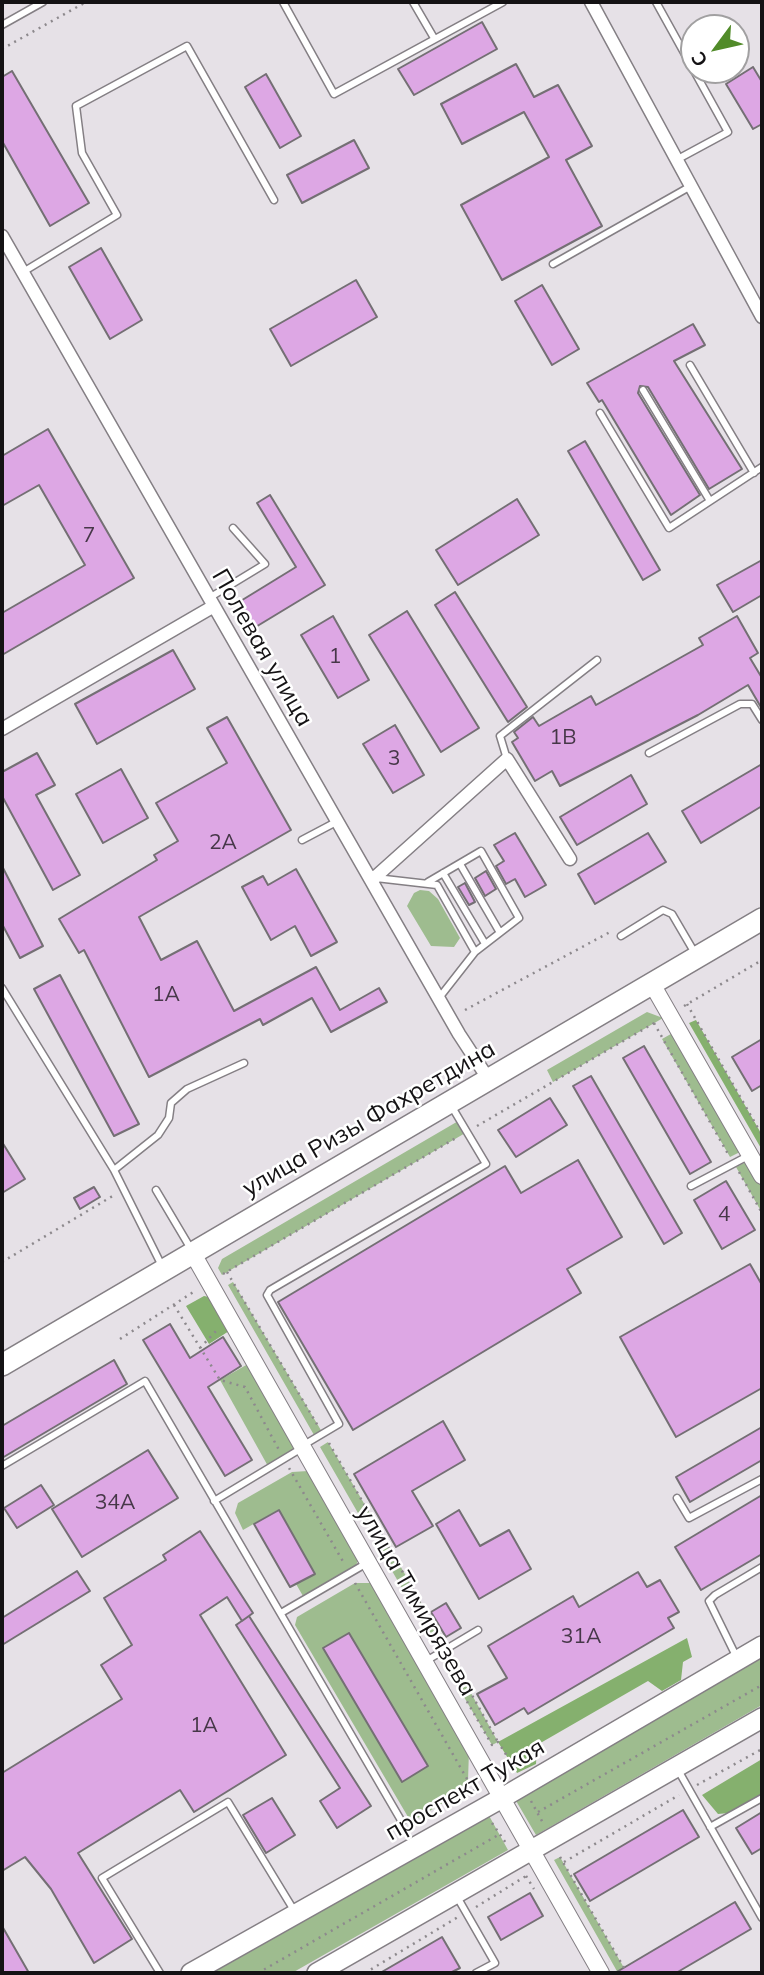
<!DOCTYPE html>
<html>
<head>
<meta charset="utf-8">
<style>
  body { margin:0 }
  #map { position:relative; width:764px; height:1975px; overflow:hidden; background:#e6e1e7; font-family:Mulish,sans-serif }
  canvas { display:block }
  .frame { position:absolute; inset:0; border:4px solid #141214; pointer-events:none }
  .north { position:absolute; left:680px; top:14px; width:70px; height:70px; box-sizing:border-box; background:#fff; border:2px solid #a1a0a1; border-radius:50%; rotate:237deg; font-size:19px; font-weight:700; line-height:28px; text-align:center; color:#141214 }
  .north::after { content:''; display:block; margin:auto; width:24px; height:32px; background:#518b29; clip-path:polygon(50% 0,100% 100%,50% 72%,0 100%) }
</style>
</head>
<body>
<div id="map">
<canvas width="764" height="1975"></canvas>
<div class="frame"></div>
<div class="north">С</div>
</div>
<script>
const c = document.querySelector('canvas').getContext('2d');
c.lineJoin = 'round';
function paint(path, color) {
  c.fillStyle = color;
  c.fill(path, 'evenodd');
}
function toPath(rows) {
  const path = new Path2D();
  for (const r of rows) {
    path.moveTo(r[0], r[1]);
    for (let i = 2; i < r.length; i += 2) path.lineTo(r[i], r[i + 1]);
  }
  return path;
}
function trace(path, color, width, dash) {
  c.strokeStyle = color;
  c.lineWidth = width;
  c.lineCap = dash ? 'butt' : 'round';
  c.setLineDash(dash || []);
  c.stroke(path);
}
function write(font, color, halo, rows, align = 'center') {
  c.font = font + ' Mulish,sans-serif';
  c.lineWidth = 5;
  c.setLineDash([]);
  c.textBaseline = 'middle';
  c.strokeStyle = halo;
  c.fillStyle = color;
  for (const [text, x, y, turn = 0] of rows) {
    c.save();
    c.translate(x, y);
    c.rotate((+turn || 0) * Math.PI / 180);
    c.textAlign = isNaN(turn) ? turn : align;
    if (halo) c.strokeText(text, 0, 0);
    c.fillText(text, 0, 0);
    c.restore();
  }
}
paint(toPath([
  [420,890,429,891,438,899,460,938,454,947,431,946,407,906,414,893],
  [647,1012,663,1018,553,1082,547,1070],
  [678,1030,746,1149,730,1157,662,1039],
  [460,1120,467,1132,222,1275,218,1268,222,1259],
  [752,1159,762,1176,762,1213,736,1167],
  [233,1282,322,1432,314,1435,228,1285],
  [248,1364,297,1452,269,1468,220,1380],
  [328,1442,372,1517,362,1520,320,1447],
  [308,1471,359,1559,356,1565,303,1596,296,1584,314,1574,278,1510,243,1530,235,1513,238,1503,292,1472],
  [388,1544,444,1644,437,1649,380,1550],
  [355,1583,373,1583,469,1750,468,1781,453,1797,411,1822,295,1625,297,1617],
  [450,1655,498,1742,492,1745,443,1661],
  [762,1658,762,1705,536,1835,515,1799],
  [487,1812,508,1850,292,1973,203,1973],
  [560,1857,627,1973,618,1973,554,1860]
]), '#9ebc8f');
paint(toPath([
  [696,1020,762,1135,762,1150,689,1023],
  [204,1296,209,1297,229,1331,209,1344,186,1306],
  [687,1638,692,1657,683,1662,681,1680,662,1691,648,1681,537,1745,536,1764,517,1773,498,1742],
  [762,1759,762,1794,729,1813,718,1814,702,1795]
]), '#85b06e');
const building = toPath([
  [482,22,497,49,414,95,398,69,482,22],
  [516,64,534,97,558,85,592,146,566,160,602,226,502,280,461,205,549,157,524,112,462,144,441,104,516,64],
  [753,67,762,82,762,124,753,129,726,84,753,67],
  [12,71,89,203,50,226,2,141,2,77,12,71],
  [266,74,301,136,280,148,245,87,266,74],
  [354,140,369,168,302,203,287,175,354,140],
  [101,248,142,320,110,339,69,267,101,248],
  [356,280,377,317,291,366,270,329,356,280],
  [542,285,579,349,552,365,515,301,542,285],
  [693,324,705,345,674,361,742,469,709,489,648,387,640,386,638,393,700,495,671,515,602,400,599,402,587,383,693,324],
  [48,429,134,578,2,655,2,613,85,565,39,485,2,506,2,456,48,429],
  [585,441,660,570,643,580,568,451,585,441],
  [270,495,325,585,254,628,239,602,296,567,257,503,270,495],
  [517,499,539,535,458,585,436,550,517,499],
  [762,560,762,595,733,612,717,585,762,560],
  [455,592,527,707,508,722,435,605,455,592],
  [407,611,479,728,441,752,369,635,407,611],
  [333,616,369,680,338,698,301,635,333,616],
  [737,616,758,653,750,658,762,678,762,709,748,685,698,715,560,786,552,771,535,781,512,742,518,738,514,732,533,717,539,726,591,696,596,705,703,645,699,638,737,616],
  [173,650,195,689,97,744,75,704,173,650],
  [227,717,291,830,139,917,161,960,197,941,234,1011,316,967,340,1010,379,988,387,1002,331,1032,312,998,263,1025,260,1019,149,1077,84,950,79,953,59,919,157,860,154,855,178,841,156,803,227,763,207,728,227,717],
  [395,725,424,775,393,793,363,744,395,725],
  [37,753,55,785,36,795,80,875,53,890,2,796,2,772,37,753],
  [762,764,762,806,701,843,682,811,762,764],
  [121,769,148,818,103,843,76,794,121,769],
  [631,775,647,804,577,845,560,817,631,775],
  [515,833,546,885,525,897,515,879,506,884,496,866,504,861,494,845,515,833],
  [648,833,666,862,595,904,578,874,648,833],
  [2,866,43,946,20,958,2,924,2,866],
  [296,869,337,942,311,956,295,926,271,940,242,887,263,876,268,885,296,869],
  [486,871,496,889,485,896,475,878,486,871],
  [465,883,475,902,469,905,458,887,465,883],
  [60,975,139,1124,114,1136,34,989,60,975],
  [762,1039,762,1085,752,1091,732,1057,762,1039],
  [644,1046,711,1162,690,1174,623,1058,644,1046],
  [591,1076,682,1233,664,1244,573,1086,591,1076],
  [550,1098,567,1125,516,1157,498,1130,550,1098],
  [2,1142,25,1179,2,1193,2,1142],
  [578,1160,622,1237,567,1269,581,1293,353,1430,278,1302,505,1166,521,1193,578,1160],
  [726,1181,755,1230,722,1249,694,1200,726,1181],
  [94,1187,100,1197,80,1209,74,1198,94,1187],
  [750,1264,762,1285,762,1388,676,1437,620,1337,750,1264],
  [170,1324,190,1358,223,1337,241,1366,208,1387,252,1460,225,1476,143,1340,170,1324],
  [114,1360,127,1384,2,1458,2,1426,114,1360],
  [443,1421,465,1460,412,1491,433,1526,396,1547,354,1474,443,1421],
  [762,1427,762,1460,690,1502,676,1477,762,1427],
  [148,1450,178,1498,82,1557,52,1509,148,1450],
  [41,1485,54,1505,17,1528,4,1508,41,1485],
  [762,1495,762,1554,701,1590,675,1547,762,1495],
  [279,1510,315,1574,290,1587,254,1524,279,1510],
  [459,1510,480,1546,509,1530,531,1569,479,1599,436,1524,459,1510],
  [200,1531,253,1613,242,1621,227,1597,200,1615,286,1755,194,1812,180,1790,78,1853,132,1939,94,1963,51,1889,25,1857,2,1871,2,1773,122,1699,101,1665,132,1645,104,1598,166,1560,163,1555,200,1531],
  [77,1571,90,1591,2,1645,2,1618,77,1571],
  [638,1572,647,1587,660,1580,679,1612,668,1618,674,1628,528,1714,524,1708,495,1725,477,1694,507,1678,488,1646,573,1596,579,1607,638,1572],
  [446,1603,461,1628,446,1637,431,1612,446,1603],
  [249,1616,371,1806,337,1828,320,1801,340,1788,236,1625,249,1616],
  [349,1633,428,1766,402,1782,323,1648,349,1633],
  [272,1798,295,1835,266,1853,243,1815,272,1798],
  [683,1810,699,1837,590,1901,574,1874,683,1810],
  [762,1812,762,1848,752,1854,736,1828,762,1812],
  [530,1893,543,1916,501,1940,488,1917,530,1893],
  [735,1902,751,1929,676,1973,615,1973,735,1902],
  [2,1926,29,1973,2,1973,2,1926],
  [442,1937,460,1968,450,1973,380,1973,442,1937]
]);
paint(building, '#dda7e4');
trace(building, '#746f74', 2);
const service = toPath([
  [283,2,334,94,503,2],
  [413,2,434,38],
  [656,2,728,132,678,159],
  [2,25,43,2],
  [553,264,691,186],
  [23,272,117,215,82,153,76,106,187,46,274,200],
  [690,365,754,473],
  [643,390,710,501],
  [600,413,669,528,762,467],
  [209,598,265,564,233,528],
  [649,753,740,704,752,704,762,720],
  [507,759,500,736,597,660],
  [302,840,338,821],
  [460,864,499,931],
  [443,873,484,942],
  [376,878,437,885,475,952,439,998],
  [428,882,481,851,519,918,475,952],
  [621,936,663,910,672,914,696,955],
  [2,988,114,1170,163,1268],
  [114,1170,158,1135,169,1118,171,1103,187,1089,244,1063],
  [691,1186,748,1156],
  [156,1190,191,1249],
  [302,1446,339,1424,267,1295,270,1290,486,1164,452,1107],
  [2,1466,145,1381,402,1822],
  [677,1498,689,1518,762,1479],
  [214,1501,302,1448],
  [281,1613,367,1563],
  [737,1658,709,1601,715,1595,762,1567],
  [426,1661,478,1630],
  [678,1770,762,1918],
  [710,1827,762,1798],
  [456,1895,495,1963,476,1973],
  [160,1973,102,1878,228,1802,295,1912]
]);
const minor = toPath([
  [591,2,762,317],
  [2,236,459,1034,489,1080],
  [2,729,214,606],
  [372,880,507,759,570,859]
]);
const tertiary = toPath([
  [652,984,762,1176],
  [192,1252,601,1973]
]);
const secondary = toPath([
  [191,1973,502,1798,762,1646],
  [317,1973,762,1718]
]);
const primary = toPath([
  [2,1365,762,919]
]);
trace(service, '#847f84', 9);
trace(minor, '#847f84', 15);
trace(tertiary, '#847f84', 18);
trace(secondary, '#847f84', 22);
trace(primary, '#847f84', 24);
trace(toPath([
  [2,49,86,2],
  [687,1004,762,1135],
  [684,1006,762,960],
  [465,1010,610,932],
  [654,1023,728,1154],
  [477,1126,656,1022],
  [739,1172,762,1213],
  [2,1262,116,1194],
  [227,1272,318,1426],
  [223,1274,456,1138],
  [174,1305,220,1380,245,1387,279,1450],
  [120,1339,195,1291],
  [200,1348,217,1330],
  [329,1443,442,1641],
  [289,1468,345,1565],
  [355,1583,475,1793],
  [452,1659,498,1742],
  [453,1677,492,1745,498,1742,516,1770],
  [697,1785,762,1749],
  [531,1801,543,1823],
  [538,1812,762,1685],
  [492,1823,508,1846],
  [560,1857,627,1973],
  [564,1862,679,1795],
  [526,1876,534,1889],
  [476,1907,526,1876],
  [258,1973,500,1834],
  [365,1973,458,1917]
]), '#8d898d', 2.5, [2, 5]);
trace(service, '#fff', 6);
trace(minor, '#fff', 12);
trace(tertiary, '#fff', 16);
trace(secondary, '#fff', 19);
trace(primary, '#fff', 21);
write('21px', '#463748', null, [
  ["7",89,536],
  ["1",335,657],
  ["1В",563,738],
  ["3",394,759],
  ["2А",223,843],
  ["1А",166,995],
  ["4",724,1215],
  ["34А",115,1503],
  ["31А",581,1637],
  ["1А",204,1726]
]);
write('24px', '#141214', '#fff', [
  ["Полевая улица",262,648,60],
  ["улица Ризы Фахретдина",369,1119,-30],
  ["улица Тимирязева",416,1601,60],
  ["проспект Тукая",465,1790,-30]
]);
</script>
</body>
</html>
